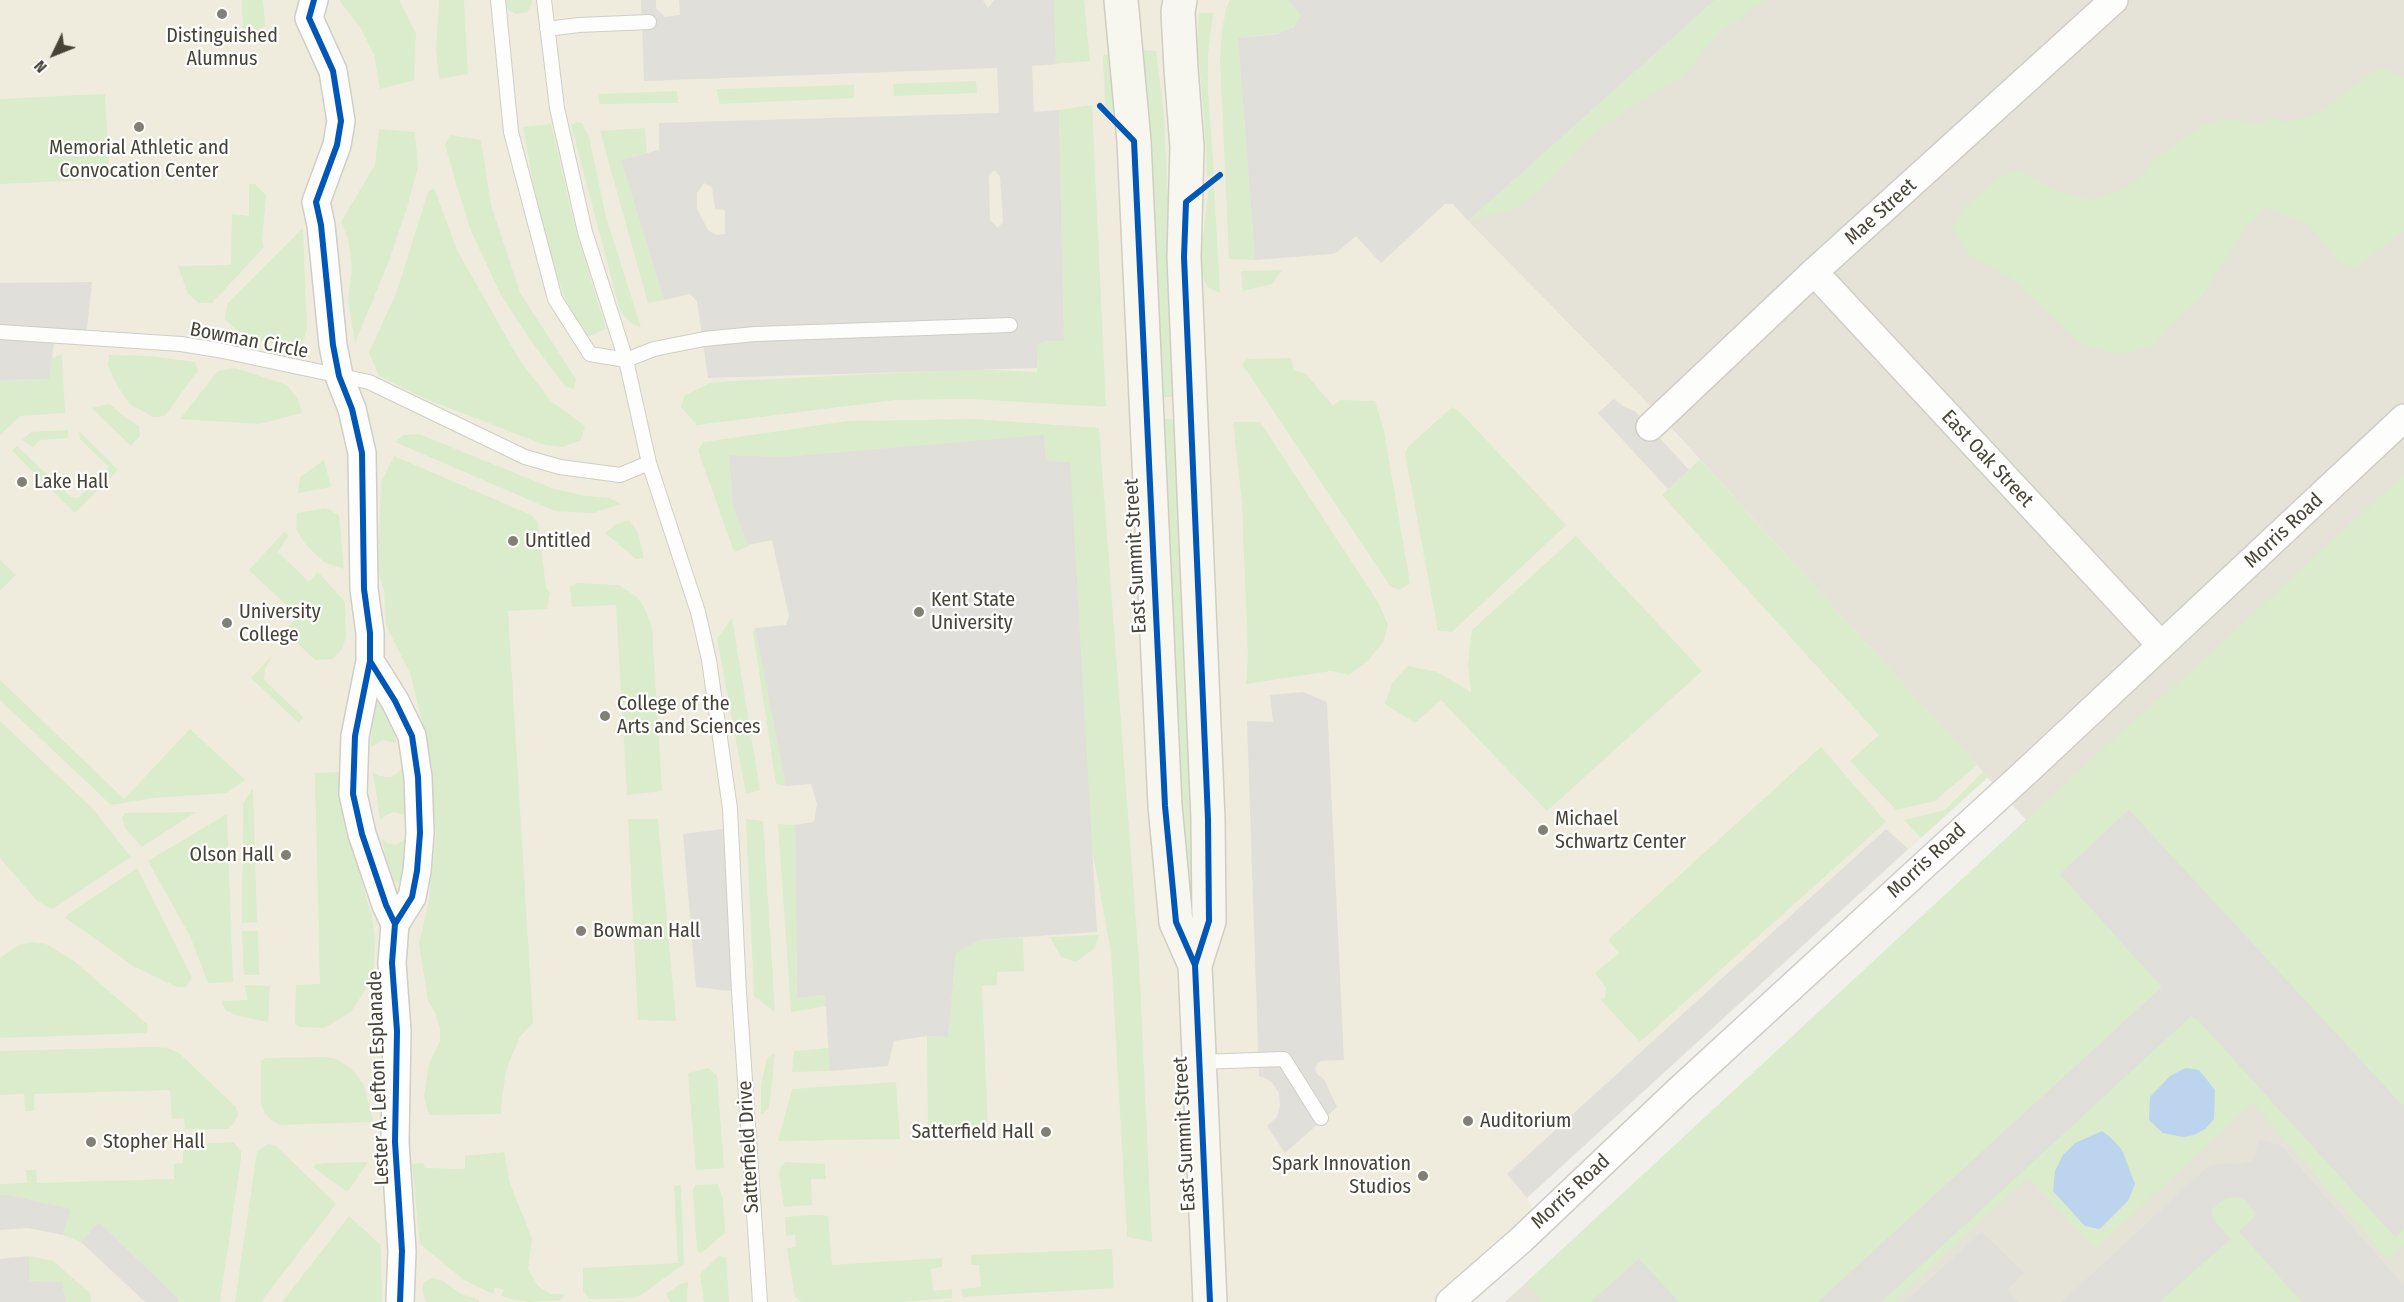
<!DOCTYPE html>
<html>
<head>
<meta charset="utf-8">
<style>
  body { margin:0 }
  #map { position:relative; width:2404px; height:1302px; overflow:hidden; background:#f1f0eb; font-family:"Fira Sans Condensed",sans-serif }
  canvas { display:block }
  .north { position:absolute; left:24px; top:24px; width:60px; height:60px; -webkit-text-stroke:4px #fff; paint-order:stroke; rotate:227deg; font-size:16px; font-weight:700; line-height:24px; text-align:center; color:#474336 }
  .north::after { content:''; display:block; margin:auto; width:21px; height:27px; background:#474336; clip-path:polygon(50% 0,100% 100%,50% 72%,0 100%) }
</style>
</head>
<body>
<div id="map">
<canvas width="2404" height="1302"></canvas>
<div class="north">N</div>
</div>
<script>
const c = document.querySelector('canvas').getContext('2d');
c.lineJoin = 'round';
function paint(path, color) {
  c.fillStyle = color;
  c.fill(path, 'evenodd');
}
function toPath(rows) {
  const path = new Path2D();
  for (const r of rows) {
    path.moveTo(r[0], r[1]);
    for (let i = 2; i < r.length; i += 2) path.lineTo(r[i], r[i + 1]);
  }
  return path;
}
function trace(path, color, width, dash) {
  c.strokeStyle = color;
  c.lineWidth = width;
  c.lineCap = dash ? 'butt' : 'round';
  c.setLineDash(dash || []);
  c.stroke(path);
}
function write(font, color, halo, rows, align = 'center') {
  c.font = font + ' "Fira Sans Condensed",sans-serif';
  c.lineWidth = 4.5;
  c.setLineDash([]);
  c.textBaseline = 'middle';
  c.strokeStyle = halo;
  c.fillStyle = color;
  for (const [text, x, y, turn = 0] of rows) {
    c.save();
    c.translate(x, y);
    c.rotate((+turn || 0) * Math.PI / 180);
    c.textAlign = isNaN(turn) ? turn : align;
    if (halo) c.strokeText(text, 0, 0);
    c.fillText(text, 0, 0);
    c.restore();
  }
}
paint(toPath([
  [1715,0,2404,0,2404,1302,1505,1302,2027,821,1674,431,1468,221]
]), '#e5e2d8');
paint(toPath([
  [0,0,1715,0,1468,222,1643,398,1988,777,1527,1198,1540,1221,1449,1302,0,1302]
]), '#efecdd');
paint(toPath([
  [242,0,263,0,265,26,243,43],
  [339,0,399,0,416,34,414,80,380,89,374,55,360,27],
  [439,0,464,0,468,74,439,79,436,50],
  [503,0,532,0,532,4,527,12,516,14,505,8],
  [1054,0,1084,0,1090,61,1056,64],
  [1230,0,1288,0,1301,16,1300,20,1287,32,1238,38,1255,260,1229,259,1220,60,1222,30,1226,9],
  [1715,0,1766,0,1720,32,1683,76,1633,106,1590,137,1551,180,1517,208,1468,221],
  [1199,13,1213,13,1208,55,1208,92,1214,174,1207,177,1204,116,1197,42],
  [1142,50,1156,51,1164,115,1177,397,1160,397],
  [1111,54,1116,117,1105,105,1103,55],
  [2378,68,2387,69,2404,78,2404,231,2355,269,2338,261,2308,225,2266,207,2244,230,2201,298,2173,323,2154,346,2120,354,2081,344,2012,279,1969,255,1952,229,1964,208,1981,192,2000,177,2018,170,2061,193,2092,199,2123,190,2144,173,2157,157,2204,125,2229,118,2255,124,2274,119,2285,122,2308,118,2326,107],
  [976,81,977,93,894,96,893,84],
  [854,85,854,98,719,104,717,89],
  [677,91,678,103,599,104,598,96,601,94],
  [105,94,110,179,0,184,0,99],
  [1092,105,1106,407,972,399,895,400,697,425,681,407,684,396,710,383,731,381,975,369,1037,372,1038,345,1045,341,1064,341,1059,110],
  [576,122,582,123,589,137,606,217,641,327,634,325,624,316,619,307,571,125],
  [551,124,576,231,606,329,587,337,565,299,549,249,535,193,523,127],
  [645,128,647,153,621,160,664,300,648,303,600,131],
  [379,129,415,132,418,167,407,208,387,266,355,343,348,300,352,269,348,238,341,222,375,165],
  [450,135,481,140,491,205,520,293,576,379,574,389,565,386,531,341,501,295,471,231,455,180,445,145],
  [249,184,255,184,266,195,262,240,264,247,212,303,199,303,188,294,178,266,231,265,232,214,249,216],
  [1214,186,1220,293,1208,287,1202,276,1200,267,1208,191],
  [434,188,457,250,520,361,551,401,585,426,581,440,563,447,545,445,426,399,379,376,369,353,397,291,428,192],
  [303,228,307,330,302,345,286,347,241,334,225,319,227,304],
  [1282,270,1272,284,1243,291,1241,271],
  [62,354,65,413,20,416,0,435,0,380,49,379,51,359],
  [109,355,149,356,195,362,198,370,165,416,153,417,130,404,117,386,108,365],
  [1291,358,1294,370,1306,374,1333,406,1340,400,1375,401,1384,431,1410,583,1400,590,1390,586,1242,364,1247,359],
  [235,368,287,385,298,399,302,413,259,424,180,419,218,371],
  [110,404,122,415,139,426,140,436,131,446,92,408],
  [1452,407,1462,414,1566,525,1452,632,1438,631,1405,453,1408,447],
  [976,419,1099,428,1139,962,1152,1242,1127,1237,1111,952,1091,843,1069,462,1046,461,1044,436,783,457,729,455,733,505,749,546,734,552,698,450,704,442,848,421],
  [1161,419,1178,419,1194,761,1193,928,1183,844],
  [1233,422,1260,422,1378,602,1388,625,1384,640,1369,660,1349,675,1331,671,1246,684,1248,655,1242,503],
  [68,430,68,438,40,440,33,447,22,440,31,432],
  [79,431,118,470,75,513,12,451,17,446,71,497,78,498,109,467,80,439],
  [419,434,554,489,587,496,609,498,621,504,593,513,555,511,395,442,404,435],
  [394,456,531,515,538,522,546,588,550,593,547,609,508,611,533,1023,519,1038,507,1068,502,1096,501,1114,429,1115,424,1096,429,1064,440,1041,440,1028,435,1012,428,1001,419,943,428,906,436,836,426,738,410,673,386,625,384,590,378,571,381,482],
  [324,460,331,487,298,493,300,477],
  [1700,460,1977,765,1935,801,1896,810,1850,761,1879,735,1662,495],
  [2404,474,2404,1245,2388,1260,2253,1103,2095,1250,2028,1178,1894,1302,1543,1302,1526,1283,2112,740,2194,668],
  [326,508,339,515,344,569,324,562,306,545,296,529,297,513],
  [629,520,638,533,644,558,636,559,605,533,615,525],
  [284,532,289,535,278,552,309,582,318,572,345,602,346,637,342,649,333,659,315,660,285,631,298,616,249,570],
  [1576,536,1702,671,1547,811,1441,700,1415,723,1385,704,1392,683,1408,666,1437,672,1471,692,1468,665,1472,630],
  [0,560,16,575,0,591],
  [577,583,619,585,637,597,645,609,652,628,662,791,627,795,616,605,572,607,570,587],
  [732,618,760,790,746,794,717,639],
  [755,628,786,786,776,784,753,632],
  [274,654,265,668,264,680,303,717,299,723,251,678],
  [0,680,124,799,190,729,245,780,226,793,154,798,111,805,0,700],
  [379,703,389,705,396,743,383,740,371,747,372,709],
  [0,721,93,809,131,857,52,909,37,901,0,858],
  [1821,747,1886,822,1640,1042,1601,1000,1605,997,1606,987,1595,973,1619,953,1608,940],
  [404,765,409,821,404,815,394,812,386,815,380,820,373,772,379,776,390,777,398,773],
  [338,772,343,780,348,835,372,917,375,942,373,978,351,1012,324,1028,300,1027,295,1024,296,985,320,984,315,773],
  [1983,772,1988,777,1921,838,1904,820,1945,810],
  [253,788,257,922,242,923,243,804],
  [196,812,142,847,125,828,122,818,125,813],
  [227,814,233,982,208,983,190,936,148,861],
  [628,819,658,819,676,1021,638,1020],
  [746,819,763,821,775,1012,754,996],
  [778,824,795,825,797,998,825,995,826,1006,791,1012],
  [408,837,404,881,397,883,390,878,382,839,387,843,396,845],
  [137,868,192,978,186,987,177,987,133,966,66,918,68,914],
  [242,931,258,931,259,975,244,975],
  [1099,935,1095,948,1076,962,1061,957,1050,937],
  [1023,938,1024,971,997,972,997,985,982,986,988,1127,928,1132,927,1036,948,1037,956,953,979,940],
  [33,942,46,944,74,961,147,1024,148,1030,146,1033,0,1038,0,958,19,945],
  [245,985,270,986,268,1022,235,1015,225,1010,222,1001,247,1000],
  [154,1047,167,1048,179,1053,236,1107,238,1115,234,1123,228,1129,185,1129,184,1118,172,1119,170,1090,34,1094,34,1111,25,1111,24,1094,0,1095,0,1051],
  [829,1048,830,1071,792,1072,794,1051],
  [775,1053,769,1108,761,1115,761,1085,767,1058],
  [324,1057,337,1059,352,1070,364,1085,373,1120,370,1122,279,1125,271,1120,264,1112,261,1104,261,1061,265,1058],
  [709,1068,717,1076,724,1168,696,1170,688,1073],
  [896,1082,900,1139,778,1141,792,1089],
  [233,1142,241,1151,241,1158,220,1302,177,1302,179,1300,99,1222,81,1242,63,1235,71,1209,9,1195,0,1195,0,1184,27,1183,26,1170,36,1170,37,1183,174,1179,174,1164,183,1163,183,1145],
  [268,1144,276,1146,336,1204,261,1302,235,1302,257,1151],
  [504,1152,510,1183,532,1239,528,1269,538,1286,550,1294,564,1294,561,1300,529,1302,512,1299,501,1296,504,1290,495,1287,493,1294,464,1280,420,1244,412,1164,423,1163,425,1168,465,1169,465,1156],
  [368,1162,349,1190,346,1191,313,1167,316,1164,327,1163],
  [786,1162,825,1164,826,1179,811,1179,812,1205,784,1207,779,1174,781,1166],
  [718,1184,723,1200,725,1233,701,1253,697,1251,693,1191,695,1185],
  [681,1185,684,1264,641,1295,634,1298,589,1299,583,1291,583,1268,678,1263,674,1186],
  [2237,1197,2245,1200,2255,1212,2254,1218,2239,1231,2302,1302,2159,1302,2230,1240,2211,1216,2212,1210,2218,1203,2227,1198],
  [813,1215,828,1216,832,1265,942,1258,942,1267,931,1269,933,1291,952,1289,952,1298,902,1302,801,1302,795,1296,787,1248,796,1247,795,1235,786,1236,785,1217],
  [349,1216,381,1245,382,1302,282,1302],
  [1112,1249,1114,1288,963,1297,962,1289,981,1287,979,1265,971,1265,971,1255],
  [29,1256,53,1261,90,1293,91,1302,66,1302,62,1282,27,1282],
  [718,1256,726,1257,729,1302,704,1302,700,1274],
  [433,1278,443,1281,461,1294,479,1300,479,1302,426,1302,422,1290,424,1282],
  [688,1282,687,1302,670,1302,666,1294,680,1284]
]), '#daeccb');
paint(toPath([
  [641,0,656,0,656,8,665,17,680,15,679,0,983,0,988,8,994,0,1054,0,1056,64,1032,66,1034,112,1059,110,1064,341,1045,341,1038,345,1037,368,708,378,697,301,690,294,664,300,621,160,659,150,659,123,999,113,997,68,644,81],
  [994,170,1000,176,1003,222,998,228,990,220,989,175],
  [704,183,712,187,715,209,725,210,725,234,716,235,708,230,697,209,697,193],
  [1288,0,1715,0,1468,221,1453,204,1445,204,1381,263,1356,236,1337,252,1332,254,1255,260,1238,38,1278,34,1294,27,1301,16],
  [92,282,86,337,55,336,49,379,0,380,0,283],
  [1614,399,1624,407,1635,411,1689,470,1668,489,1598,413],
  [1044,435,1046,461,1070,462,1097,932,979,940,956,953,948,1037,927,1036,894,1041,888,1066,830,1071,825,995,797,998,795,825,814,822,817,804,811,784,786,786,755,628,786,625,789,616,772,540,748,545,733,506,729,455,783,457],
  [1303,692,1327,702,1344,1060,1321,1061,1317,1064,1315,1069,1318,1075,1324,1079,1337,1107,1285,1153,1267,1126,1277,1117,1280,1106,1279,1093,1271,1081,1259,1076,1247,721,1273,722,1270,695],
  [2129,810,2402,1105,2404,1104,2404,1229,2395,1237,2198,1020,2191,1016,1881,1302,1818,1302,2162,987,2060,874],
  [731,828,739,992,696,987,683,834],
  [1886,829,1908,849,1527,1198,1507,1174],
  [2259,1139,2280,1145,2404,1286,2404,1302,2302,1302,2239,1231,2254,1218,2255,1212,2245,1200,2237,1197,2227,1198,2218,1203,2212,1210,2212,1216,2214,1220,2230,1239,2159,1302,2062,1302,2209,1166,2223,1163,2241,1164,2250,1162,2254,1159],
  [0,1195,9,1195,71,1209,63,1235,28,1228,0,1230],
  [99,1222,179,1300,177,1302,145,1302,81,1242],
  [1982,1232,2024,1273,2007,1290,2018,1302,1905,1302],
  [29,1256,29,1281,62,1282,66,1302,0,1302,0,1259],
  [1639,1259,1679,1302,1591,1302,1621,1275]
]), '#e0dfda');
paint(toPath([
  [2186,1068,2199,1070,2215,1090,2214,1119,2205,1129,2194,1135,2183,1137,2163,1133,2149,1120,2150,1097,2170,1076],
  [2102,1131,2111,1138,2122,1150,2135,1184,2128,1201,2100,1229,2085,1226,2053,1191,2055,1171,2063,1155,2075,1143]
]), '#bcd4ee');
const lane = toPath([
  [498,0,511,132,555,299,590,354,626,360,654,349,704,339,755,334,1010,325],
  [544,0,557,108,585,232,626,360,649,463,698,612,709,660,730,809,739,992,760,1302],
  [547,29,579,25,649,22],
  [0,332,181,344,218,350,369,382,525,457,560,467,620,475,649,463],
  [1199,1062,1284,1059,1321,1118]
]);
const street = toPath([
  [314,0,309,18,333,71,341,121,337,145,316,202,321,225,333,345,339,376,352,409,362,453,364,589,370,633,370,661,395,701,412,736,418,777,420,833,417,871,412,897,395,924,392,963,397,1031,395,1142,402,1251,400,1302],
  [1814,272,2161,645],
  [1650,427,1814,272,2114,0],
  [370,661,355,736,353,794,362,834,386,905,395,924],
  [1450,1302,1521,1240,1678,1091,2028,770,2404,418]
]);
const secondary = toPath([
  [1121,0,1134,141,1165,806,1176,922,1195,965],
  [1180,0,1178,12,1181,69,1187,147,1184,257,1208,819,1209,921,1195,965,1210,1302]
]);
trace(lane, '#cfcec8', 16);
trace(street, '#cfcec8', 30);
trace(secondary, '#d0cec2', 36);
trace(lane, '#fdfdfc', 14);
trace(street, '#fdfdfc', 27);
trace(secondary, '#f7f6ef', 33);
trace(toPath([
  [314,0,309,18,333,71,341,121,337,145,316,202,321,225,333,345,339,376,352,409,362,453,364,589,370,633,370,661,395,701,412,736,418,777,420,833,417,871,412,897,395,924,392,963,397,1031,395,1142,402,1251,400,1302],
  [1100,106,1134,141,1165,806,1176,922,1195,965],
  [370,661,355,736,353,794,362,834,386,905,395,924],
  [1210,1302,1195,965,1209,921,1208,819,1184,257,1186,202,1220,175]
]), '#0057b8', 6);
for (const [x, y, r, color] of [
  [222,14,6,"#828075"],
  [139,127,6,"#828075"],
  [22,482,6,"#828075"],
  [513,541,6,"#828075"],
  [919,612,6,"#828075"],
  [227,623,6,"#828075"],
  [605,716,6,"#828075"],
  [1543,830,6,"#828075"],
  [286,855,6,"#828075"],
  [581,931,6,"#828075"],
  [1468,1121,6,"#828075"],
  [1046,1132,6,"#828075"],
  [91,1142,6,"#828075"],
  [1423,1176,6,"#828075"]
]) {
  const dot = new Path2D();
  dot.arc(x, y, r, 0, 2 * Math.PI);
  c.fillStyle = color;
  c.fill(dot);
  trace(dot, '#fff', 2);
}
write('20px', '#474336', '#fff', [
  ["Distinguished",222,36,"center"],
  ["Alumnus",222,59,"center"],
  ["Memorial Athletic and",139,148,"center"],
  ["Convocation Center",139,171,"center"],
  ["Lake Hall",34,482],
  ["Untitled",525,541],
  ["Kent State",931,600],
  ["University",931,623],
  ["University",239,612],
  ["College",239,635],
  ["College of the",617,704],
  ["Arts and Sciences",617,727],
  ["Michael",1555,819],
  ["Schwartz Center",1555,842],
  ["Olson Hall",274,855,"right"],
  ["Bowman Hall",593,931],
  ["Auditorium",1480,1121],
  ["Satterfield Hall",1034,1132,"right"],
  ["Stopher Hall",103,1142],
  ["Spark Innovation",1411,1164,"right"],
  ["Studios",1411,1187,"right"]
], 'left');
write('20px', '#474336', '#fff', [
  ["Mae Street",1881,212,-42],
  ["Bowman Circle",249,341,11],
  ["East Oak Street",1987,459,47],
  ["Morris Road",2284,531,-43],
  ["East Summit Street",1136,556,-93],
  ["Morris Road",1927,861,-43],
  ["Lester A. Lefton Esplanade",379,1078,-92],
  ["East Summit Street",1185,1134,-93],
  ["Satterfield Drive",749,1147,-93],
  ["Morris Road",1571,1192,-43]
]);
</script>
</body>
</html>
